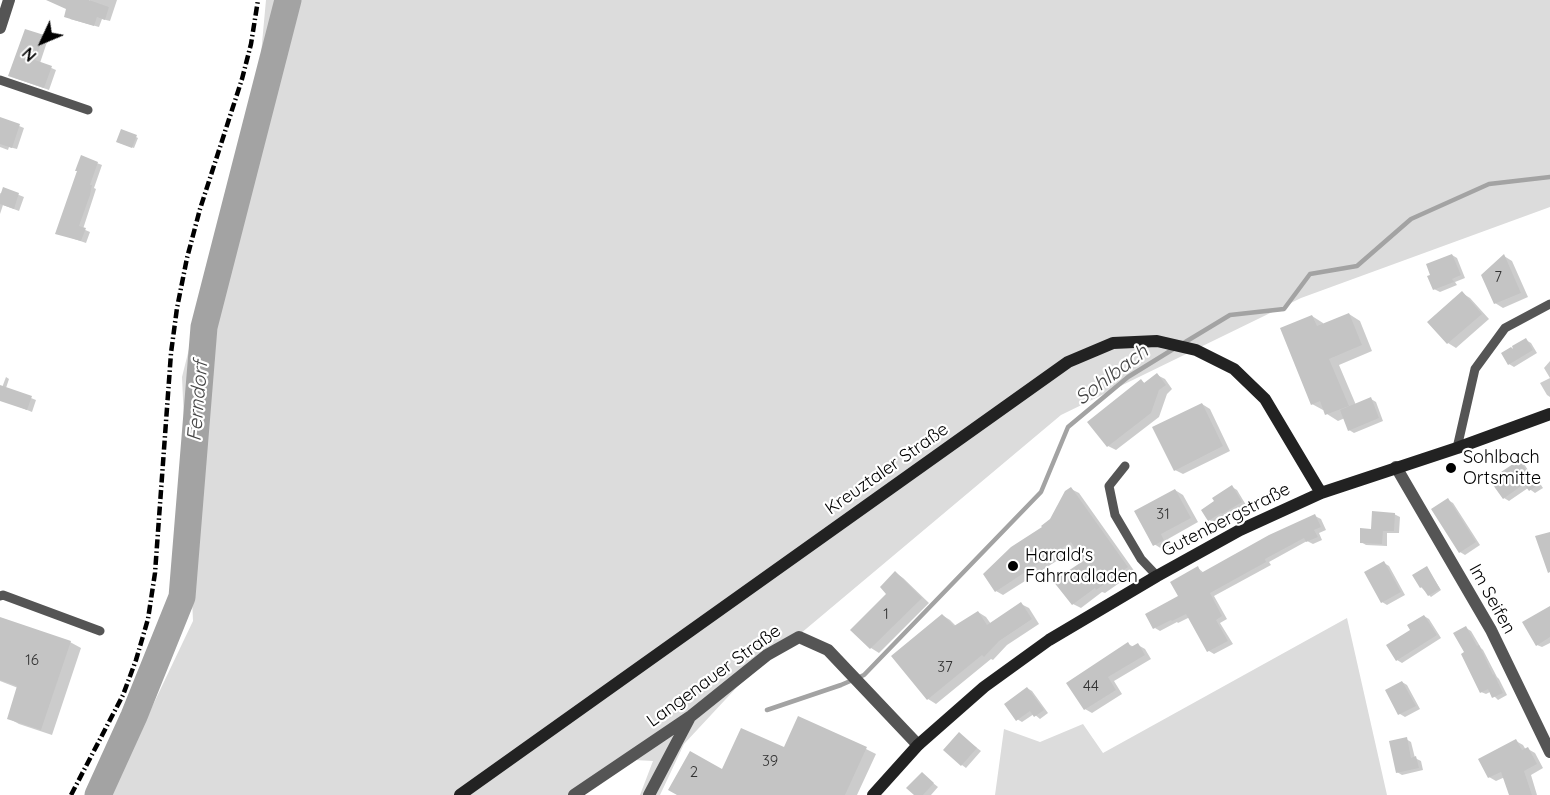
<!DOCTYPE html>
<html>
<head>
<meta charset="utf-8">
<style>
  body { margin:0 }
  #map { position:relative; width:1550px; height:795px; overflow:hidden; background:#fff; font-family:Quicksand,sans-serif }
  canvas { display:block }
  .north { position:absolute; left:12px; top:12px; width:60px; height:60px; -webkit-text-stroke:4px #fff; paint-order:stroke; rotate:226deg; font-size:16px; font-weight:700; line-height:24px; text-align:center; color:#000 }
  .north::after { content:''; display:block; margin:auto; width:21px; height:27px; background:#000; clip-path:polygon(50% 0,100% 100%,50% 72%,0 100%) }
</style>
</head>
<body>
<div id="map">
<canvas width="1550" height="795"></canvas>
<div class="north">N</div>
</div>
<script>
const c = document.querySelector('canvas').getContext('2d');
c.lineJoin = 'round';
function paint(path, color) {
  c.fillStyle = color;
  c.fill(path, 'evenodd');
}
function toPath(rows) {
  const path = new Path2D();
  for (const r of rows) {
    path.moveTo(r[0], r[1]);
    for (let i = 2; i < r.length; i += 2) path.lineTo(r[i], r[i + 1]);
  }
  return path;
}
function trace(path, color, width, dash) {
  c.strokeStyle = color;
  c.lineWidth = width;
  c.lineCap = dash ? 'butt' : 'round';
  c.setLineDash(dash || []);
  c.stroke(path);
}
function write(font, color, halo, rows, align = 'center') {
  c.font = font + ' Quicksand,sans-serif';
  c.lineWidth = 4.5;
  c.setLineDash([]);
  c.textBaseline = 'middle';
  c.strokeStyle = halo;
  c.fillStyle = color;
  for (const [text, x, y, turn = 0] of rows) {
    c.save();
    c.translate(x, y);
    c.rotate((+turn || 0) * Math.PI / 180);
    c.textAlign = isNaN(turn) ? turn : align;
    if (halo) c.strokeText(text, 0, 0);
    c.fillText(text, 0, 0);
    c.restore();
  }
}
paint(toPath([
  [266,0,1550,0,1550,207,1301,298,1061,415,738,686,684,744,660,795,640,795,653,761,634,760,580,795,110,795,193,621,182,377,260,65],
  [1347,618,1387,795,995,795,1004,729,1040,742,1083,724,1103,753]
]), '#dcdcdc');
paint(toPath([
  [71,0,90,1,90,0,117,0,110,21,102,19,99,27,70,19],
  [43,37,48,39,40,63,56,70,49,90,15,78],
  [0,118,24,128,17,149,9,147,8,150,0,147],
  [136,137,138,138,134,148,120,143],
  [81,157,102,165,94,188,96,189,83,229,90,232,86,243,57,233,79,171],
  [4,189,24,197,19,211,3,205,0,214,0,193,2,194],
  [1452,255,1457,258,1465,278,1455,282,1457,285,1440,292,1434,289],
  [1504,256,1512,261,1528,297,1503,308,1495,303],
  [1462,293,1470,298,1489,319,1456,348,1448,343],
  [1349,314,1360,321,1372,351,1339,365,1356,405,1371,399,1376,402,1383,421,1354,433,1349,430,1345,418,1338,421,1327,414,1325,409,1323,410,1312,404,1312,316,1323,323,1324,325],
  [1526,340,1531,343,1537,353,1514,367,1509,364,1516,351],
  [1550,361,1550,397,1547,395,1540,383,1550,378,1544,368],
  [1157,375,1165,379,1172,389,1167,394,1159,417,1116,450,1108,446,1089,422,1141,381,1146,384],
  [6,377,9,379,6,388,36,400,32,412,0,399,0,393],
  [1202,404,1210,409,1230,451,1183,474,1175,470],
  [1519,462,1524,464,1532,476,1537,479,1543,488,1535,493,1528,488,1509,501,1504,498],
  [1232,487,1237,490,1246,505,1228,516,1226,515,1214,522,1209,520],
  [1071,489,1079,493,1135,572,1105,593,1102,592,1081,608,1073,604,1085,561,1077,548,1003,595,996,591,1051,519],
  [1175,490,1183,495,1198,522,1168,539,1171,545,1162,549,1154,544],
  [1448,500,1453,503,1480,545,1465,555,1460,552],
  [1394,514,1400,517,1399,533,1387,533,1387,546,1366,545,1361,542,1372,531],
  [1315,516,1321,519,1326,530,1319,533,1322,540,1313,544,1307,541,1269,562,1271,565,1214,596,1227,619,1220,623,1233,644,1214,654,1209,651,1190,617,1178,623,1177,622,1160,631,1155,628,1180,596,1198,568,1204,573],
  [1384,563,1389,566,1405,595,1387,605,1382,602],
  [1427,568,1441,590,1431,597,1421,587],
  [896,573,903,578,929,603,879,653,871,648,853,630,888,594],
  [1021,604,1029,608,1039,624,1007,645,993,660,991,659,936,704,928,699,893,656,942,615,950,620,957,627,978,612,986,617,991,624],
  [1550,611,1550,643,1542,647,1537,645],
  [1424,616,1429,619,1441,638,1402,663,1397,660,1412,631],
  [0,623,70,642,81,648,52,735,19,724,8,718,18,688,0,681],
  [1466,628,1471,631,1481,648,1483,650,1497,677,1499,679,1507,695,1498,700,1490,692,1486,694,1481,692,1466,653],
  [1128,644,1134,647,1138,645,1145,649,1151,659,1114,681,1122,694,1092,713,1085,709,1068,683],
  [1402,682,1407,685,1420,709,1405,717,1400,714],
  [1027,688,1032,691,1048,713,1040,719,1034,714,1022,722,1017,719],
  [959,734,981,751,966,768,962,765],
  [1406,739,1411,742,1415,758,1421,761,1423,770,1402,775,1397,772],
  [1516,741,1523,745,1526,750,1528,749,1535,753,1543,768,1531,775,1537,795,1510,795,1505,777,1496,781,1489,777],
  [784,749,866,749,876,754,857,795,680,795,723,772],
  [922,774,938,787,931,795,916,795]
]), '#0003');
trace(toPath([
  [1182,344,1230,315,1284,309,1310,274,1357,266,1411,219,1489,184,1550,177],
  [767,710,841,685,864,675,1041,492,1068,427,1128,377,1175,348]
]), '#a3a3a3', 4.5);
trace(toPath([
  [98,795,134,716,182,597,204,327,288,0]
]), '#a3a3a3', 27);
paint(toPath([
  [46,0,89,0,109,7,105,20,97,17,94,26,64,17,66,9],
  [25,29,44,35,35,60,52,66,44,88,8,76],
  [0,117,20,124,12,148,0,144],
  [121,129,137,135,132,148,116,142],
  [81,155,98,162,90,185,92,185,90,195,79,226,86,228,81,241,55,234,77,171,75,171],
  [3,187,19,193,14,209,0,204,0,196],
  [1452,254,1461,275,1452,279,1454,282,1433,290,1427,276,1430,275,1426,264],
  [1504,254,1521,293,1494,304,1481,275],
  [1462,291,1482,314,1447,344,1427,322],
  [1349,313,1362,345,1329,359,1349,406,1325,415,1320,401,1311,405,1280,328,1312,315,1317,326],
  [1526,338,1533,350,1508,365,1501,353,1511,347,1513,349,1512,346],
  [1157,373,1166,385,1159,390,1151,413,1107,447,1087,422,1141,379,1144,383],
  [0,385,32,396,27,410,0,401],
  [1371,397,1379,418,1348,431,1340,410],
  [1202,403,1223,446,1174,471,1152,427],
  [1519,460,1530,476,1532,474,1539,484,1529,491,1524,484,1503,499,1493,485,1496,483,1492,478],
  [1232,485,1242,502,1222,514,1221,513,1208,521,1201,510,1214,501,1212,498],
  [1071,487,1128,567,1096,590,1095,588,1072,605,1053,581,1083,561,1071,542,995,592,983,574,1011,547,1042,527,1041,526,1050,519,1065,491],
  [1175,489,1191,518,1161,534,1164,540,1153,546,1134,511],
  [1448,498,1476,542,1459,553,1431,509],
  [1372,511,1395,513,1394,531,1383,531,1382,544,1360,543,1360,528,1371,529],
  [1315,514,1321,527,1314,530,1318,537,1306,542,1304,538,1265,559,1266,562,1210,593,1222,616,1216,620,1228,641,1207,652,1186,614,1172,621,1171,620,1153,629,1145,614,1178,596,1170,582,1198,566,1201,573,1269,535],
  [1550,532,1550,572,1548,573,1535,536],
  [1384,561,1401,592,1381,603,1364,572],
  [1427,566,1440,589,1428,596,1422,587,1420,588,1412,575],
  [895,571,922,598,870,649,850,630,886,594,880,587],
  [1021,602,1032,619,999,641,984,657,982,655,927,700,891,656,942,614,954,626,978,611,987,625],
  [1550,606,1550,637,1536,646,1522,622],
  [1424,615,1437,635,1396,661,1386,645,1410,630,1407,625],
  [0,617,71,641,41,730,7,719,17,686,0,680],
  [1466,626,1477,646,1479,645,1493,675,1494,674,1503,693,1492,698,1488,689,1480,693,1461,654,1464,652,1453,633],
  [1128,642,1131,647,1138,643,1145,655,1108,677,1116,690,1084,710,1066,683],
  [1402,681,1416,706,1398,715,1385,690],
  [1027,687,1044,710,1034,717,1030,711,1016,721,1004,704],
  [798,716,867,747,845,795,677,795,668,790,690,751,722,769,741,728,784,747],
  [959,732,977,748,961,766,943,750],
  [1407,737,1411,758,1416,756,1419,768,1396,773,1389,741],
  [1516,739,1522,750,1528,747,1537,764,1524,771,1532,795,1509,795,1501,772,1488,778,1478,759],
  [922,772,934,783,923,795,914,795,906,788]
]), '#c4c4c4');
trace(toPath([
  [0,80,88,110],
  [1457,448,1475,369,1505,328,1550,304],
  [1125,466,1109,486,1115,515,1141,559,1157,576],
  [0,596,3,595,100,631]
]), '#555', 9);
trace(toPath([
  [0,28,9,0],
  [1396,467,1491,630,1550,752],
  [574,795,691,716,767,655,799,637,828,650,918,745],
  [649,795,689,719]
]), '#555', 12);
trace(toPath([
  [460,795,1068,362,1113,343,1157,341,1196,350,1234,369,1265,399,1321,493],
  [873,795,918,745,984,687,1049,640,1157,576,1240,530,1321,493,1457,448,1550,414]
]), '#222', 12);
trace(toPath([
  [71,795,123,695,136,660,148,619,155,573,171,353,177,308,187,258,200,209,242,79,251,44,258,0]
]), '#000', 4.5, [9, 3, 1.5, 3]);
for (const [x, y, r, color] of [
  [1451,468,6,"#000"],
  [1013,566,6,"#000"]
]) {
  const dot = new Path2D();
  dot.arc(x, y, r, 0, 2 * Math.PI);
  c.fillStyle = color;
  c.fill(dot);
  trace(dot, '#fff', 2);
}
write('15px', '#313131', null, [
  ["7",1498,277],
  ["31",1163,514],
  ["1",886,614],
  ["16",32,660],
  ["37",945,667],
  ["44",1091,686],
  ["39",770,761],
  ["2",694,772]
]);
write('18px', '#000', '#fff', [
  ["Sohlbach",1463,458],
  ["Ortsmitte",1463,479],
  ["Harald's",1025,556],
  ["Fahrradladen",1025,577]
], 'left');
write('18px', '#000', '#fff', [
  ["Kreuztaler Straße",887,469,-35],
  ["Gutenbergstraße",1226,520,-27],
  ["Im Seifen",1492,599,61],
  ["Langenauer Straße",714,676,-36]
]);
write('italic 20px', '#444', '#fff', [
  ["Sohlbach",1112,375,-37],
  ["Ferndorf",198,401,-85]
]);
</script>
</body>
</html>
